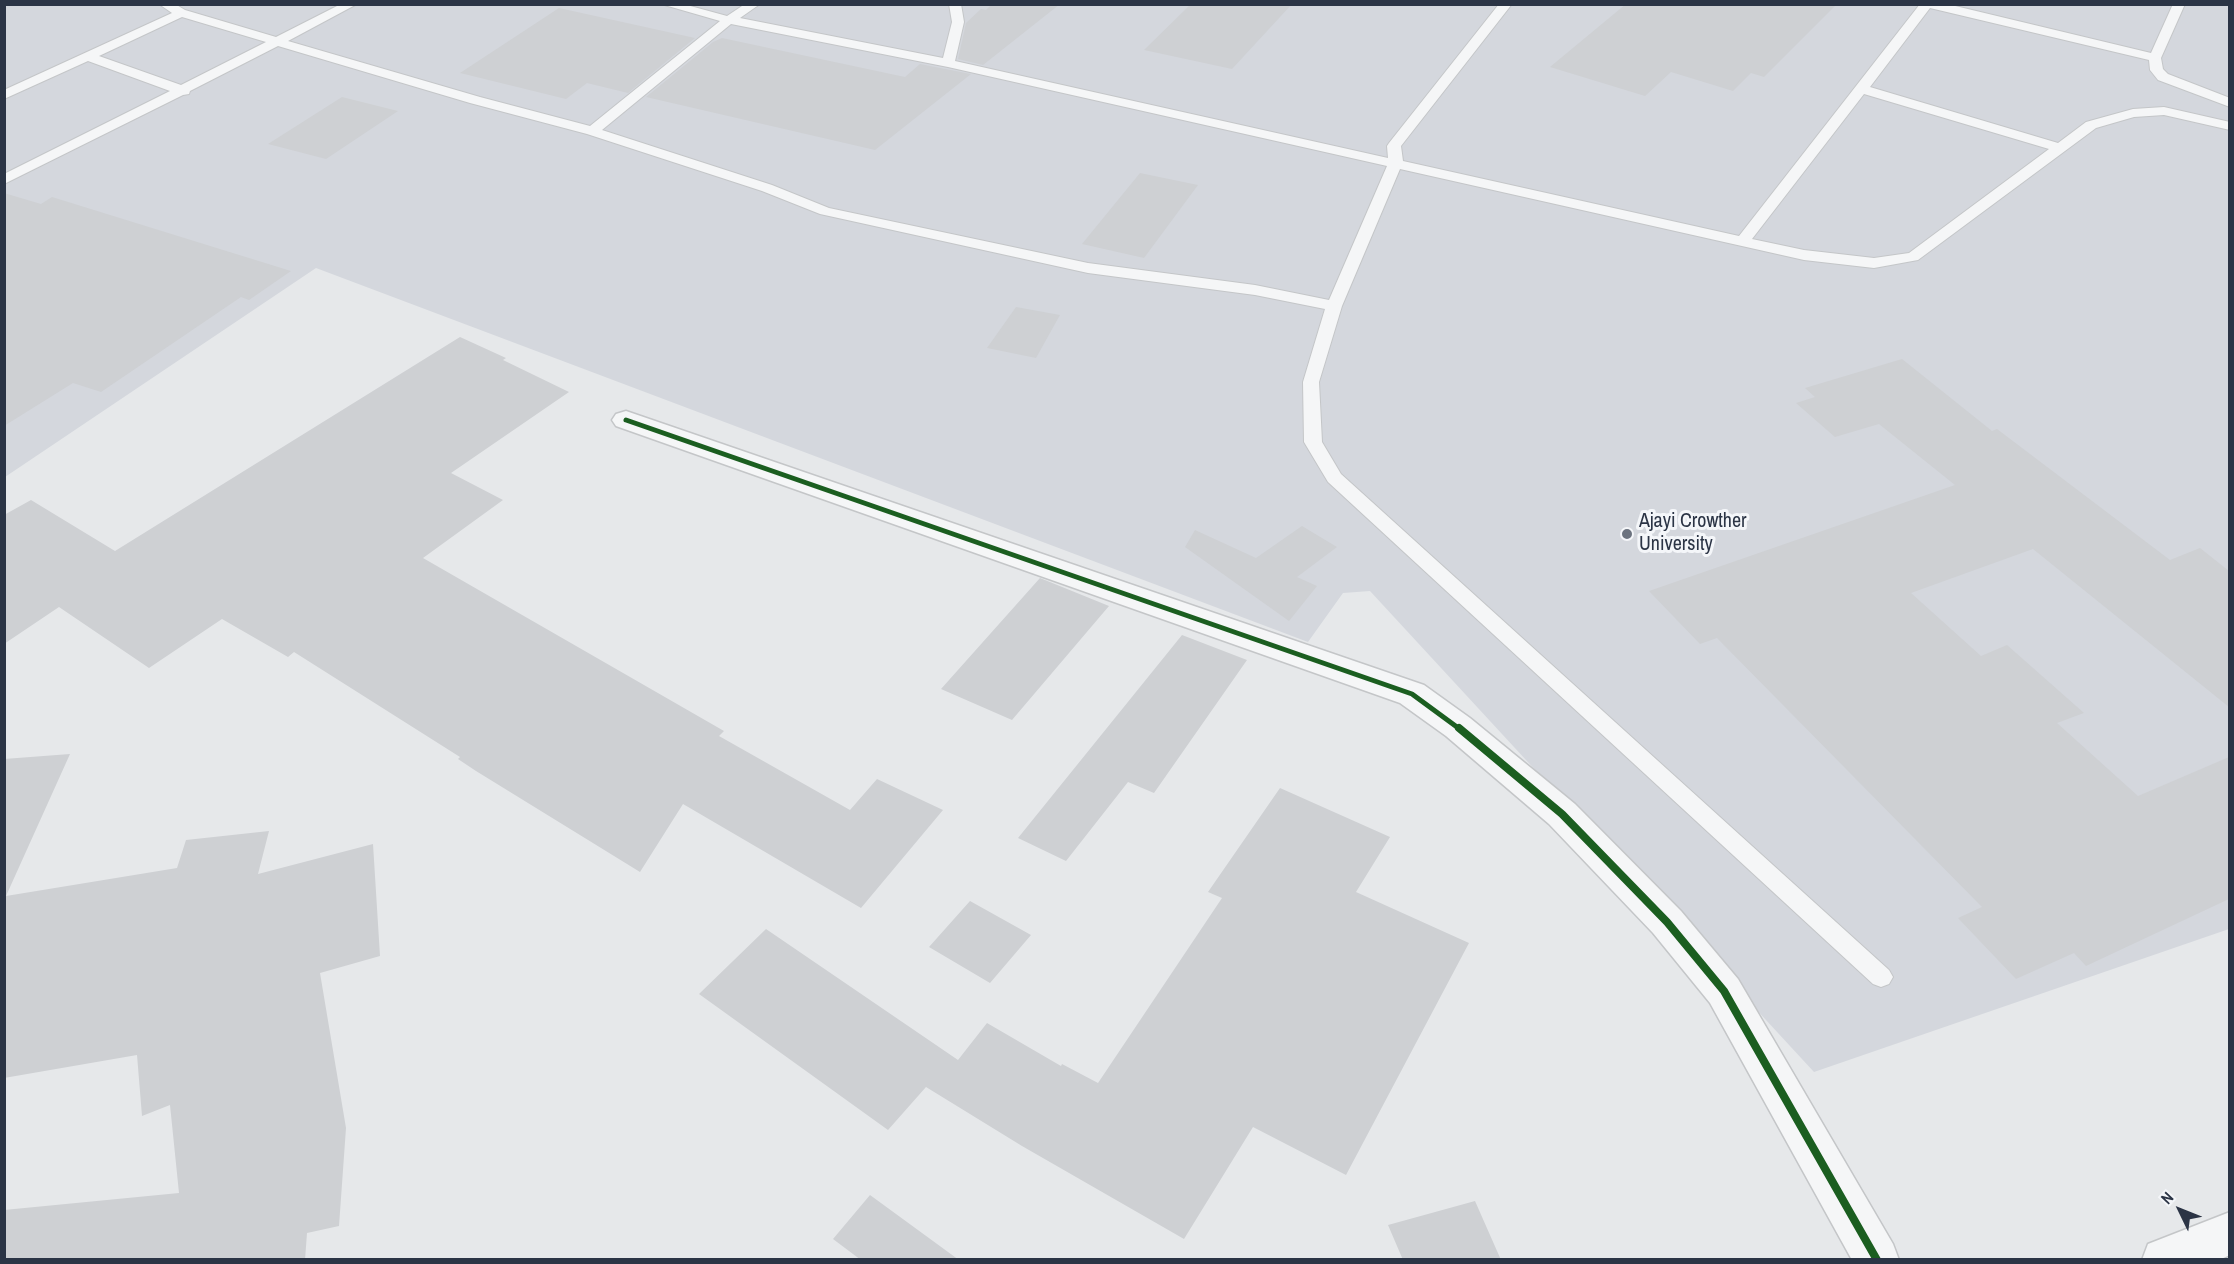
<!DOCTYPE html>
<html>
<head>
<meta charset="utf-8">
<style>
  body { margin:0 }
  #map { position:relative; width:2234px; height:1264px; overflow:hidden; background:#e6e8ea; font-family:"Archivo Narrow",sans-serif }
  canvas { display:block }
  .frame { position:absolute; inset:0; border:6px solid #2b3445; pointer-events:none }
  .north { position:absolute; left:2150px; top:1180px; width:60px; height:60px; -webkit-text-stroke:4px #f4f6f9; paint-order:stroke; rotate:313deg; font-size:16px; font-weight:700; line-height:24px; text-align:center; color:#2b3445 }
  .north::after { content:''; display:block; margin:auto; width:21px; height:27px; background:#2b3445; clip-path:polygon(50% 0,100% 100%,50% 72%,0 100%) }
</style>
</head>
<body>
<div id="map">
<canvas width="2234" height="1264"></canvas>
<div class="frame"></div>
<div class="north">N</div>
</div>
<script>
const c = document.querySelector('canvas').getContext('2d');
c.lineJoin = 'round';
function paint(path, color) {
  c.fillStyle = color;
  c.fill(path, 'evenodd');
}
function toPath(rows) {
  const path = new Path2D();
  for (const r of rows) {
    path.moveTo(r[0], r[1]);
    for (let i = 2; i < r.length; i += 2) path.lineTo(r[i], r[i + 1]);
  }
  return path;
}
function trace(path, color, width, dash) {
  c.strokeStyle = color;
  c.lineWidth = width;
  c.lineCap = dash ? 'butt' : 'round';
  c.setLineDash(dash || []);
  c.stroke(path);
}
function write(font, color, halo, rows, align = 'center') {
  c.font = font + ' "Archivo Narrow",sans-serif';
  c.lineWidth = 6;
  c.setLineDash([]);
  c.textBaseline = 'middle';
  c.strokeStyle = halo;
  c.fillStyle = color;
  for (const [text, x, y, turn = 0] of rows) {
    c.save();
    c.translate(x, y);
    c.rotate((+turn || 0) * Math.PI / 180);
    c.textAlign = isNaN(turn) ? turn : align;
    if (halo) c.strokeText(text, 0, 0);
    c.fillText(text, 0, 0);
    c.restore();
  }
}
paint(toPath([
  [5,5,2229,5,2229,929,1814,1072,1370,591,1343,593,1308,642,316,268,5,477]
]), '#d4d7dd');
paint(toPath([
  [992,4,1060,4,983,65,958,59,966,23,981,9,986,10],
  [1191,4,1292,4,1232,69,1144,50],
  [1626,4,1837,4,1764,77,1751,73,1733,91,1671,72,1645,96,1550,67],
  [559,8,695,38,628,93,587,83,566,99,460,73],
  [722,38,905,77,920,64,971,74,875,150,646,97,713,42],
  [342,97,398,111,326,159,268,144],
  [1140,173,1198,185,1144,258,1082,244],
  [4,193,41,204,52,197,291,271,249,300,241,297,101,392,73,383,4,426],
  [1016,307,1060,315,1036,358,987,348],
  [460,337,506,358,503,360,569,392,451,473,503,500,423,558,724,731,719,736,850,810,877,779,943,810,861,908,683,804,640,872,476,771,458,759,460,757,294,652,288,657,222,619,149,668,59,607,4,644,4,515,31,500,115,551],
  [1902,359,1992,431,1997,429,2170,560,2200,548,2229,571,2229,707,2033,549,1911,593,1981,656,2007,645,2084,713,2057,723,2138,796,2229,757,2229,899,2086,966,2074,953,2016,979,1958,918,1982,907,1717,638,1700,644,1649,591,1955,485,1879,424,1835,437,1796,403,1815,397,1805,388],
  [1302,526,1337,547,1297,577,1317,586,1289,621,1185,547,1195,530,1256,558],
  [1040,578,1109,606,1012,720,941,689],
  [1182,635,1247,660,1154,793,1128,782,1066,861,1018,838],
  [70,754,6,896,177,868,186,840,269,831,258,874,373,844,380,956,320,973,346,1128,339,1226,307,1233,305,1260,4,1260,4,1210,179,1193,170,1105,142,1116,137,1055,4,1078,4,759],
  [1280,788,1390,837,1356,892,1469,943,1346,1175,1253,1127,1184,1239,1022,1146,926,1087,888,1130,699,994,766,929,958,1060,987,1023,1061,1066,1062,1064,1098,1083,1222,898,1208,892],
  [970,901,1031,935,990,983,929,947],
  [870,1195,959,1260,861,1260,833,1239],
  [1475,1201,1501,1260,1403,1260,1388,1225]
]), '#ced0d3');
const lane = toPath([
  [159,4,175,4,185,10,276,37,341,4,357,4,288,41,480,97,590,126,720,21,661,4,683,4,727,16,745,4,760,4,740,18,943,58,952,22,949,4,961,4,964,22,955,61,1388,158,1387,146,1389,143,1499,4,1512,4,1401,146,1403,161,1739,236,1920,4,1947,4,2151,53,2173,4,2185,4,2161,58,2163,69,2168,74,2230,98,2230,107,2158,80,2150,70,2149,60,1930,8,1870,87,2058,143,2086,122,2133,109,2164,107,2230,122,2230,130,2164,115,2134,117,2096,128,1918,260,1874,268,1804,260,1400,169,1342,306,1319,382,1322,442,1341,474,1889,970,1893,977,1889,984,1881,987,1873,984,1328,482,1304,442,1303,382,1325,309,1255,295,1088,273,820,214,762,191,587,134,470,103,278,46,190,91,189,94,183,95,4,184,4,174,170,91,88,61,4,99,4,90,172,13,159,4],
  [182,17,266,42,181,85,99,56,182,17],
  [731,24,948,67,1387,166,1329,300,1255,285,1088,263,829,208,772,185,602,130,731,24],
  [1864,94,2049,149,1909,253,1874,258,1804,250,1752,239,1864,94]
]);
const street = toPath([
  [626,411,1424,685,1470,718,1575,804,1681,911,1738,979,1893,1244,1899,1260,1852,1260,1710,1003,1653,933,1549,824,1446,736,1400,703,616,426,612,420,616,414,626,411],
  [2230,1212,2230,1255,2219,1260,2142,1260,2148,1244,2230,1212]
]);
trace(lane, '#c4c6c8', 2);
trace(street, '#c4c6c8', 3);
paint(lane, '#f5f6f7');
paint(street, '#f5f6f7');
trace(toPath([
  [626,420,1412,694,1461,730]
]), '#1b5e20', 5);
trace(toPath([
  [1459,728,1562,814,1667,922,1724,991,1877,1260]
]), '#1b5e20', 8);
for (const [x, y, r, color] of [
  [1627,534,6,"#6c737f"]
]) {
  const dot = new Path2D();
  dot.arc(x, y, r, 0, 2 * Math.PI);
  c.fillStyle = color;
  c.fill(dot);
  trace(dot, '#f4f6f9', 2);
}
write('20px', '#2b3445', '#f4f6f9', [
  ["Ajayi Crowther",1639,522],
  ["University",1639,545]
], 'left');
</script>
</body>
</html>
